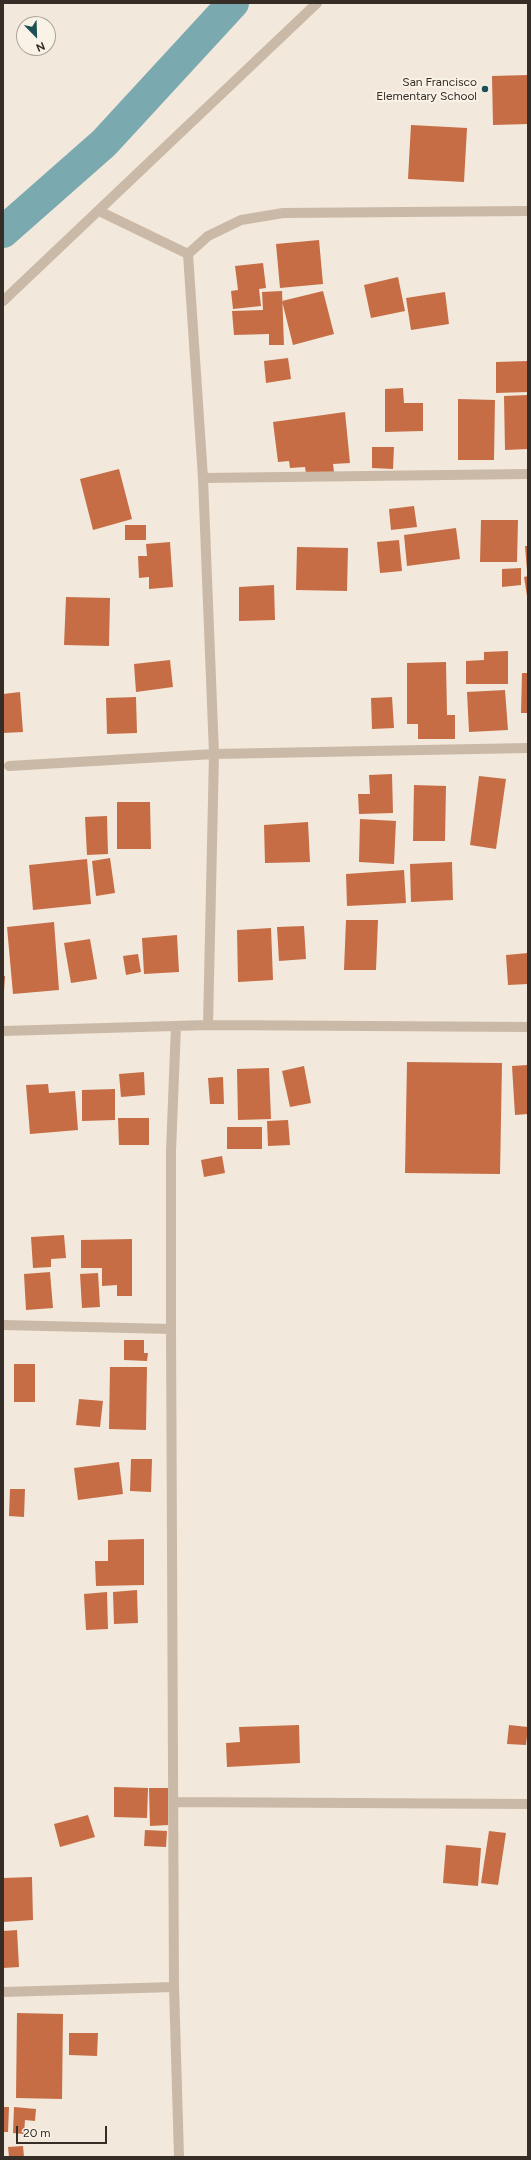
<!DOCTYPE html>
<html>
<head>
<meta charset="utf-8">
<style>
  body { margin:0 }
  #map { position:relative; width:531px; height:2160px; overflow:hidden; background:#f2e8db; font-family:Figtree,sans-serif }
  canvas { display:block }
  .frame { position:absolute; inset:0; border:4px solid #362d27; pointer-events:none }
  .north { position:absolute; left:16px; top:16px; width:40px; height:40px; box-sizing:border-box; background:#f9f2e7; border:1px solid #aba39a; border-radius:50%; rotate:157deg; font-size:11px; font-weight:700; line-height:16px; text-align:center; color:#362d27 }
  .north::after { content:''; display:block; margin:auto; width:14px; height:18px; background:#1d4f57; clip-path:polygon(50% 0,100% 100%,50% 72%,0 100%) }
  .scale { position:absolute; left:16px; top:2126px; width:91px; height:18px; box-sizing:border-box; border:2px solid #362d27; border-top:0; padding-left:5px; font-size:12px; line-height:14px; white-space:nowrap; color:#362d27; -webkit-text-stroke:3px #f9f2e7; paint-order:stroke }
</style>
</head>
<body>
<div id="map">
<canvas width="531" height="2160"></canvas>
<div class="frame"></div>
<div class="north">N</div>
<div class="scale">20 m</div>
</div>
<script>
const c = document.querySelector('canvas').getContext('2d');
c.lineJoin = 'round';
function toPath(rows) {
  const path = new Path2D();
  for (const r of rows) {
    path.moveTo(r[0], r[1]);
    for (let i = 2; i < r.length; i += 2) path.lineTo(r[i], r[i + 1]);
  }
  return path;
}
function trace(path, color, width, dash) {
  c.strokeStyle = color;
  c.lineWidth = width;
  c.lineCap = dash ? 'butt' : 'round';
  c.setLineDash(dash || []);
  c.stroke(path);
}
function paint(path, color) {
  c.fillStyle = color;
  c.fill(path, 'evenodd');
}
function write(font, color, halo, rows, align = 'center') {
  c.font = font + ' Figtree,sans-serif';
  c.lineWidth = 4;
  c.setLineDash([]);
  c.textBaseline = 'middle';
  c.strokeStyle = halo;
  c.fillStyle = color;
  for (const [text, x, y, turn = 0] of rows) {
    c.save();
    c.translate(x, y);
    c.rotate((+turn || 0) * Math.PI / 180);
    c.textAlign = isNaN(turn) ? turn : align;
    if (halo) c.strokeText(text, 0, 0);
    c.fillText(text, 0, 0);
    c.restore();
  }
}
trace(toPath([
  [3,232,104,143,233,3]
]), '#7aa9af', 32);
paint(toPath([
  [528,75,528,124,493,125,492,76],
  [411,125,467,128,464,182,408,179],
  [319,240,323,284,280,288,276,244],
  [263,263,266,288,259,289,261,306,233,309,231,291,238,290,235,266],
  [398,277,405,311,371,318,364,285],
  [282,291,284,345,269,345,269,334,234,335,232,311,263,310,262,292],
  [323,291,334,334,293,345,282,301],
  [445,292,449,324,411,330,406,298],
  [288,358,291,379,266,383,264,361],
  [528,361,528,392,496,393,496,362],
  [403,388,404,403,423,403,423,431,385,432,385,389],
  [528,395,528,449,505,450,504,396],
  [458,399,495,400,494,460,458,460],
  [345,412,350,463,333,464,334,472,306,474,305,467,290,468,289,461,278,462,273,422],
  [372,447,394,447,393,469,372,468],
  [119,469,132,519,93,530,80,479],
  [414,506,417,527,391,530,389,509],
  [481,520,518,520,517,562,480,562],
  [125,525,146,525,146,540,125,540],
  [456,528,460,559,407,566,404,535],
  [399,540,402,571,380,573,377,542],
  [170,542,173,587,149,589,149,577,139,578,138,556,147,556,146,544],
  [525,546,528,546,528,571,527,571],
  [297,547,348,548,347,591,296,590],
  [521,568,521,585,502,587,502,569],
  [528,576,528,596,527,596,524,577],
  [274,585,275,620,239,621,239,587],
  [66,597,110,598,109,646,64,645],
  [508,651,508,684,466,684,466,661,484,660,484,652],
  [170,660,173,687,136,692,134,664],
  [446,662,447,715,455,715,455,739,418,739,418,724,407,724,407,663],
  [522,673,528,673,528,713,521,713],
  [505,690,508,730,469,732,467,692],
  [20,692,23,732,3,733,3,694],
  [136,697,137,733,107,734,106,698],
  [392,697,394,728,372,729,371,698],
  [392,774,393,813,359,814,358,794,370,794,369,775],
  [479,776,506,779,496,849,470,845],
  [414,785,446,786,445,841,413,841],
  [117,802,150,802,151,849,117,849],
  [107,816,108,854,87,855,85,817],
  [360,819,396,821,394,864,359,862],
  [308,822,310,862,265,863,264,825],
  [110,858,115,893,96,896,92,861],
  [87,859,91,904,33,910,29,865],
  [452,862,453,900,411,902,410,864],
  [404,870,406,903,347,906,346,874],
  [346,920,378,920,376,970,344,970],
  [54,922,59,990,13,994,7,927],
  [304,926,306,959,279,961,277,927],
  [271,928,273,980,238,982,237,930],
  [177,935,179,972,144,974,142,938],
  [90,939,97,979,71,983,64,943],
  [528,953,528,984,508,985,506,955],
  [138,954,141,972,126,975,123,956],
  [3,976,5,976,4,991,3,991],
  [407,1062,502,1063,500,1174,405,1173],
  [528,1065,528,1114,515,1115,512,1066],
  [304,1066,311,1103,290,1107,282,1071],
  [269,1068,271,1119,238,1120,237,1069],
  [144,1072,145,1095,121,1097,119,1074],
  [223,1077,224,1104,210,1104,208,1078],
  [48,1084,49,1093,75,1091,78,1130,30,1134,26,1085],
  [115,1089,115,1120,82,1121,82,1090],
  [118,1118,149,1118,149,1145,119,1145],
  [288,1120,290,1145,268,1146,267,1121],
  [227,1127,262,1127,262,1149,227,1149],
  [222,1156,225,1173,204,1177,201,1160],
  [64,1235,66,1258,51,1259,51,1267,33,1268,31,1237],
  [132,1239,132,1296,117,1296,117,1285,102,1286,102,1268,81,1268,81,1240],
  [50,1272,53,1308,26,1310,24,1274],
  [98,1273,100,1307,82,1308,80,1274],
  [124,1340,144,1340,144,1353,148,1353,147,1361,124,1360],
  [14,1364,35,1364,35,1402,14,1402],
  [110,1367,147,1367,146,1430,109,1429],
  [79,1399,103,1401,100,1427,76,1425],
  [131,1459,152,1459,151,1492,130,1491],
  [119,1462,123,1494,78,1500,74,1468],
  [10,1489,25,1489,24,1517,9,1516],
  [144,1539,144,1585,96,1586,95,1561,108,1561,108,1540],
  [137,1590,138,1623,114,1624,113,1592],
  [107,1592,108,1629,86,1630,84,1594],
  [299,1725,300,1763,227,1767,226,1743,240,1742,239,1727],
  [509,1725,528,1727,526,1745,507,1744],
  [114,1787,148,1788,147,1818,114,1817],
  [149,1788,168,1788,168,1825,150,1826],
  [88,1815,95,1837,60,1847,54,1824],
  [145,1830,167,1831,166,1847,144,1846],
  [489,1831,506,1833,498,1885,481,1883],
  [446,1845,481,1848,478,1886,443,1883],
  [32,1877,33,1920,3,1922,3,1878],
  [17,1930,19,1967,3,1968,3,1931],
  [17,2013,63,2014,62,2099,16,2098],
  [69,2033,98,2033,97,2056,69,2055],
  [3,2107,9,2107,8,2132,3,2132],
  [14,2107,36,2109,35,2121,25,2120,24,2134,13,2133],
  [23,2146,24,2157,9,2157,8,2147]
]), '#c66d45');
trace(toPath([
  [99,211,188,254],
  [528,211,283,213,241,220,208,236,188,254,203,478,528,474],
  [3,301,317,3],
  [203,478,214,754,208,1025],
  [9,766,214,754,528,748],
  [176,1026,171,1151,171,1329,174,1987,179,2157],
  [3,1031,208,1025,528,1027],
  [3,1325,171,1329],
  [174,1802,528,1804],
  [3,1992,174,1987]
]), '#cab9a7', 10);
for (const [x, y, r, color] of [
  [485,89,4,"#1d4f57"]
]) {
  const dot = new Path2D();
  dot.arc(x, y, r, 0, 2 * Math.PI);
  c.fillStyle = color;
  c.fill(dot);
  trace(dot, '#f9f2e7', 1.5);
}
write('12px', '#362d27', '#f9f2e7', [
  ["San Francisco",477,82],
  ["Elementary School",477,96]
], 'right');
</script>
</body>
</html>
